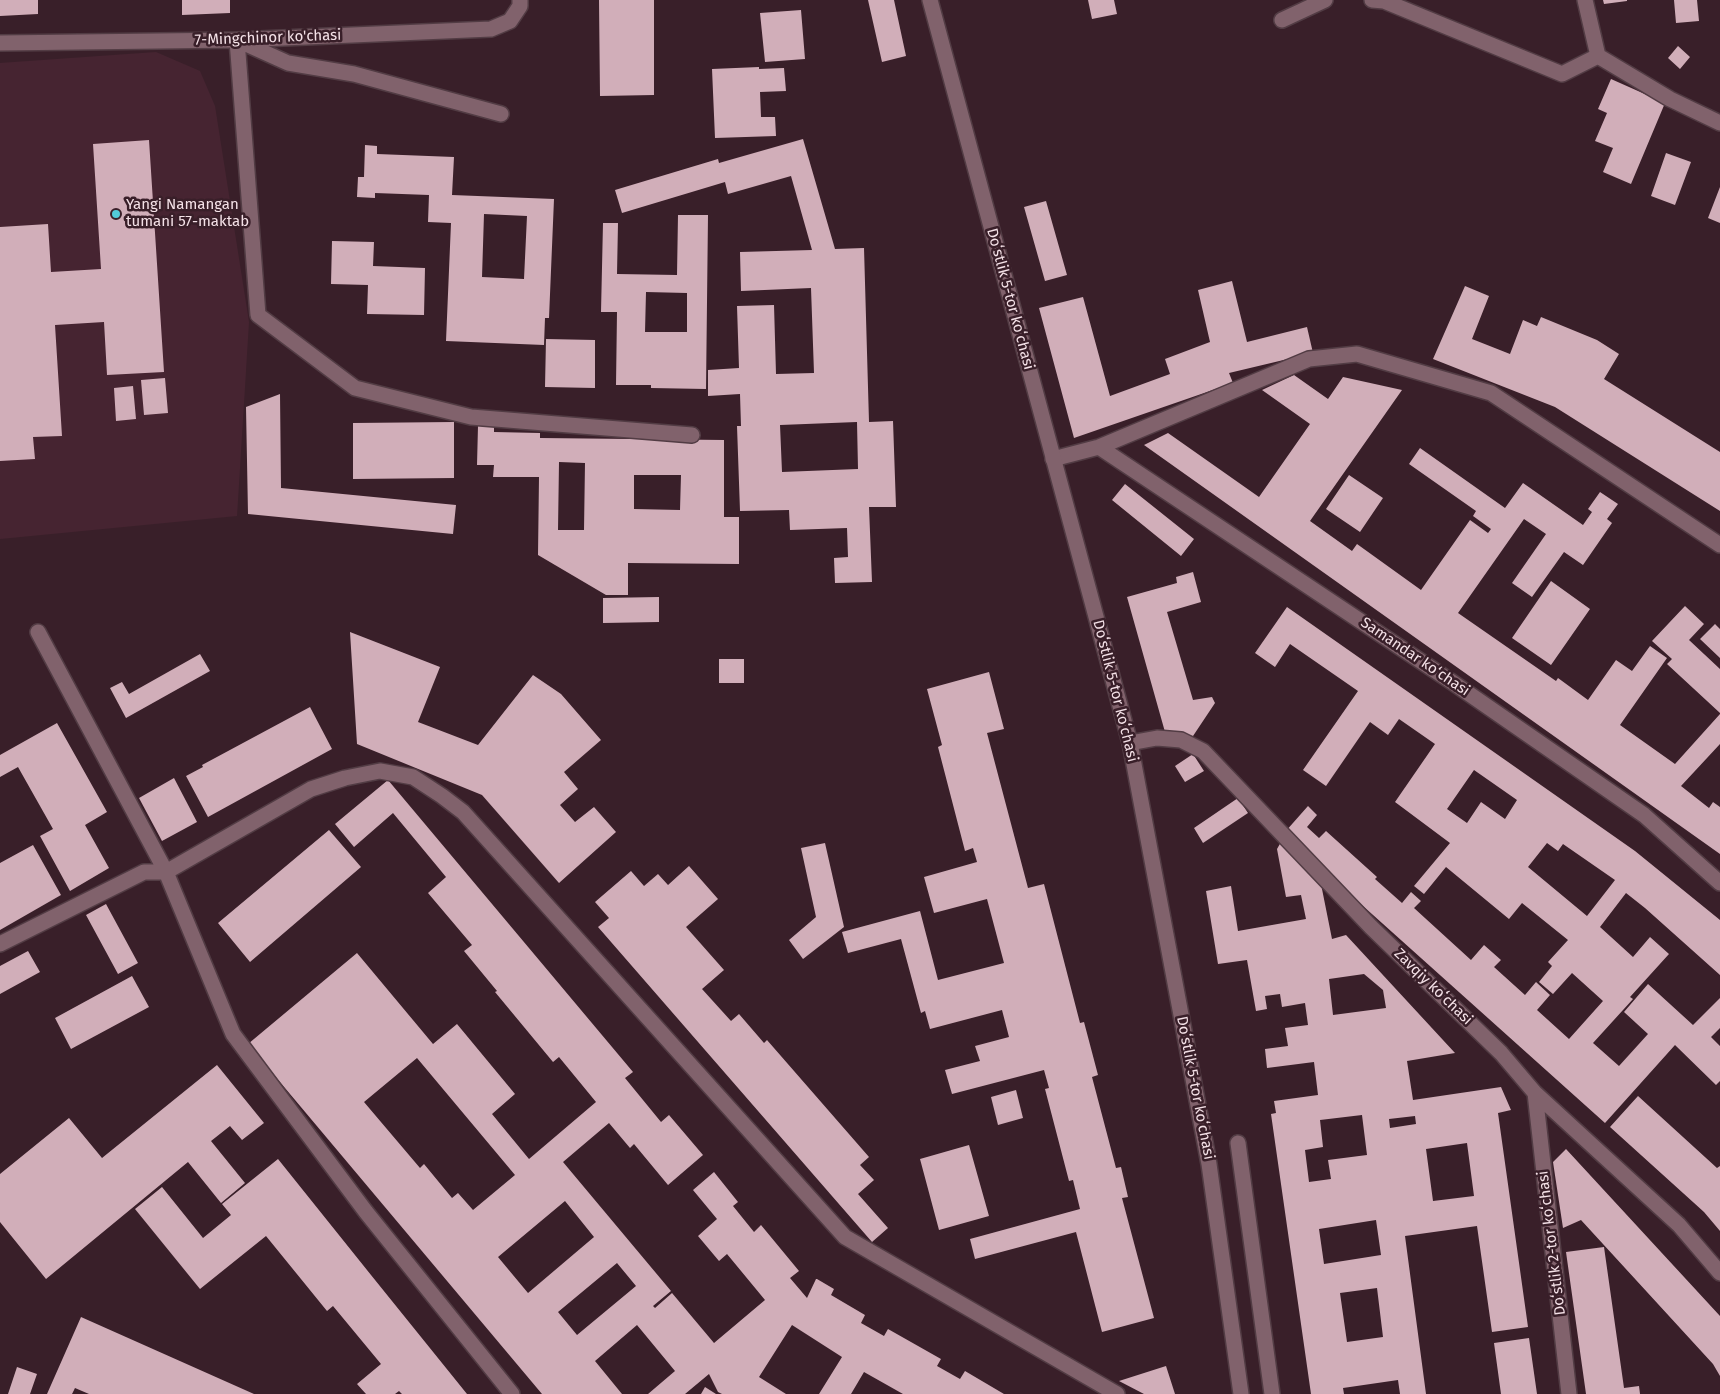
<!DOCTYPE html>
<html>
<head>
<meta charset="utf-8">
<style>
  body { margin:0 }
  canvas { display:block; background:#391f29 }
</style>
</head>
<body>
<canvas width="1720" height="1394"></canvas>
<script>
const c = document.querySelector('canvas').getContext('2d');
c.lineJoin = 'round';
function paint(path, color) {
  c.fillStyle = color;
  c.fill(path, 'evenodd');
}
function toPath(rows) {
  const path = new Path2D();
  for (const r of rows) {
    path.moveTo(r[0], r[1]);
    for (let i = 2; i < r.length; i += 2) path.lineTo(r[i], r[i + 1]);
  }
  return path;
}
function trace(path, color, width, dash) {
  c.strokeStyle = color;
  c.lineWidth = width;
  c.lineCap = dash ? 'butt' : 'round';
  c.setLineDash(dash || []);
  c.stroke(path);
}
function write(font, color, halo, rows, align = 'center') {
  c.font = font + ' "Fira Sans",sans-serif';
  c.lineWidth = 5;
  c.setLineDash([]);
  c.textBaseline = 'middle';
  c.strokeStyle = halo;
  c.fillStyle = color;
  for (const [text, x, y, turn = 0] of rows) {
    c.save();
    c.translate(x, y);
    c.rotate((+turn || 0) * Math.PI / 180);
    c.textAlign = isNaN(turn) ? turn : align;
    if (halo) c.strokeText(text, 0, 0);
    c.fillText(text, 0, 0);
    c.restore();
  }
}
paint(toPath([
  [156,52,200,71,215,106,249,322,237,516,0,539,0,63]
]), '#462431');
paint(toPath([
  [0,0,38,0,38,14,0,16],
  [182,0,230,0,230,13,182,15],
  [599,0,654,0,654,95,600,96],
  [868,0,894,0,906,56,882,62],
  [1088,0,1114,0,1117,14,1092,19],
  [1603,0,1627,0,1627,1,1604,4],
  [1674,0,1697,0,1699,21,1676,23],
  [801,10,805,59,765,62,760,13],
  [1678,46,1690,57,1680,69,1668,58],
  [759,67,759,69,784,68,786,91,760,92,761,117,775,117,776,136,715,138,712,69],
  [1611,79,1665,103,1631,184,1603,172,1613,148,1595,141,1607,113,1598,109],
  [803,139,835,249,864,248,869,422,893,421,896,507,869,507,872,582,835,583,834,558,848,557,847,528,790,530,789,510,740,511,737,426,741,426,740,394,708,396,708,370,739,368,737,306,774,305,776,374,814,373,811,288,741,291,740,252,812,250,791,176,728,194,725,182,622,213,615,190,718,159,719,163],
  [857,422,858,469,782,472,780,425],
  [149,140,164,372,107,375,104,322,55,325,62,436,33,437,35,459,0,461,0,227,48,224,51,272,101,269,93,144],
  [365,145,377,146,377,154,454,157,452,195,554,199,549,318,545,318,544,345,446,341,451,223,428,222,429,195,375,193,375,198,357,197,358,177,364,177],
  [484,214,527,216,524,279,482,277],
  [1666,153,1691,162,1675,205,1651,196],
  [1720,187,1720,223,1708,218],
  [1046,201,1067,275,1045,281,1024,207],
  [678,215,708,215,706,389,651,388,651,385,616,385,617,312,601,312,603,223,618,223,617,274,677,275],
  [646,292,687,293,687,332,645,332],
  [332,241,374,242,373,266,425,268,424,315,367,314,368,285,331,284],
  [1232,281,1247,342,1307,327,1313,353,1229,373,1233,383,1074,438,1039,308,1083,297,1110,396,1170,374,1165,359,1210,342,1198,290],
  [1465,286,1489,296,1472,339,1510,354,1523,320,1537,326,1541,317,1597,340,1619,354,1604,379,1720,452,1720,511,1555,407,1433,359],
  [546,339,595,340,595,388,545,387],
  [1294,375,1328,399,1343,377,1402,390,1310,521,1352,551,1357,544,1421,590,1470,520,1488,533,1491,529,1473,516,1476,511,1409,464,1420,448,1505,508,1523,483,1583,525,1592,512,1588,509,1600,492,1618,504,1607,519,1612,523,1583,565,1564,552,1532,597,1512,583,1546,534,1524,519,1458,613,1556,681,1558,678,1588,700,1616,660,1632,671,1650,646,1667,658,1620,725,1675,764,1720,714,1720,744,1681,786,1709,808,1713,802,1720,807,1720,854,1144,445,1168,433,1259,497,1310,424,1262,390],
  [165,378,168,413,144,415,141,380],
  [133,386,136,419,116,421,114,388],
  [280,394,281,488,456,505,453,534,248,514,246,407],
  [454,422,454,478,353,479,353,423],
  [478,426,494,426,494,432,540,433,540,438,724,440,724,517,739,517,739,564,628,563,628,595,606,595,538,555,539,477,493,477,494,465,477,465],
  [559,462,585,463,584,530,558,530],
  [634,475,681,475,680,510,634,509],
  [1349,475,1383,498,1360,532,1326,509],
  [1125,484,1194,539,1181,556,1112,500],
  [1193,572,1201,602,1167,612,1193,700,1212,697,1215,703,1193,736,1165,732,1127,597,1177,583,1176,577],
  [1551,581,1590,609,1551,665,1512,638],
  [659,597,659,622,603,623,603,598],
  [1685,606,1704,624,1689,640,1720,669,1720,713,1667,664,1672,659,1652,641],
  [1287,607,1635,851,1720,920,1720,975,1645,908,1626,893,1600,927,1633,957,1650,937,1669,954,1630,997,1633,999,1593,1043,1619,1066,1648,1034,1624,1012,1648,984,1693,1025,1720,998,1720,1028,1711,1037,1720,1046,1720,1081,1716,1085,1675,1045,1605,1123,1305,854,1285,832,1308,806,1317,815,1307,827,1319,838,1326,831,1377,877,1375,879,1402,903,1411,892,1421,901,1414,908,1471,960,1484,945,1501,960,1494,967,1525,995,1536,982,1550,995,1537,1010,1569,1039,1603,1001,1572,973,1553,994,1539,982,1552,966,1548,962,1568,940,1522,903,1509,919,1446,867,1424,894,1414,886,1450,843,1395,802,1435,744,1399,719,1388,735,1370,722,1326,786,1303,770,1358,691,1290,644,1275,667,1255,653],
  [1474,770,1517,800,1505,819,1481,802,1467,823,1447,809],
  [1547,843,1558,851,1563,844,1615,880,1587,916,1528,867],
  [1715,624,1720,629,1720,658,1700,639],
  [350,632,440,667,418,722,478,745,533,675,561,694,601,740,564,772,578,789,560,805,575,822,594,807,616,832,559,883,482,795,357,744],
  [200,654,210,671,126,718,110,688,122,682,129,694],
  [719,659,744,659,744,683,719,683],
  [989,672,1004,729,987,733,1028,888,1044,884,1080,1023,1084,1022,1098,1075,1092,1077,1116,1168,1121,1167,1128,1197,1122,1198,1154,1318,1102,1332,1076,1232,975,1259,970,1239,1080,1209,1073,1180,1069,1181,1045,1089,1049,1088,1044,1070,952,1094,945,1070,980,1061,975,1046,1009,1037,1002,1010,930,1029,925,1011,921,1013,901,939,848,953,842,932,920,911,938,980,1004,963,987,899,934,913,924,877,977,862,973,848,965,851,938,747,942,745,927,689],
  [310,707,332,749,208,817,186,776,203,767,202,765],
  [57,723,107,812,85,825,109,868,70,891,40,836,53,829,18,767,0,777,0,755],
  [1193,754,1204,771,1185,782,1175,766],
  [174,778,197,822,162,841,139,798],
  [388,780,633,1072,625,1078,661,1122,669,1115,703,1155,668,1185,634,1144,630,1148,609,1123,563,1162,671,1291,653,1306,655,1308,672,1293,714,1343,765,1300,727,1254,719,1261,698,1236,717,1219,693,1190,714,1172,738,1202,733,1206,754,1232,761,1225,799,1271,790,1278,807,1298,816,1279,817,1279,834,1289,831,1295,865,1315,861,1323,884,1336,888,1329,941,1359,937,1366,960,1379,965,1371,1004,1394,903,1394,864,1372,851,1394,819,1394,842,1357,792,1325,759,1377,786,1394,722,1394,718,1392,709,1374,685,1394,648,1394,675,1371,637,1325,595,1361,622,1394,542,1394,248,1044,357,953,433,1044,457,1024,515,1094,492,1114,529,1159,596,1102,559,1057,553,1062,495,992,497,991,464,951,472,945,428,893,446,877,393,813,354,847,335,824],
  [417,1058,515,1175,473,1210,458,1193,452,1198,424,1164,420,1168,364,1102],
  [565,1201,594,1237,528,1293,498,1257],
  [617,1263,636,1286,577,1335,558,1312],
  [1238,798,1248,813,1203,843,1194,828],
  [329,830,361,867,250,962,218,923],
  [1281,842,1319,874,1332,939,1346,935,1455,1053,1407,1061,1413,1100,1501,1087,1511,1110,1498,1113,1528,1327,1492,1332,1477,1226,1405,1236,1426,1394,1400,1394,1398,1380,1343,1388,1344,1394,1311,1394,1271,1114,1276,1113,1274,1101,1318,1095,1314,1062,1267,1068,1265,1049,1288,1046,1285,1028,1308,1025,1305,1003,1282,1007,1280,994,1265,996,1267,1009,1256,1011,1247,960,1218,964,1206,891,1231,886,1238,931,1306,919,1301,895,1286,897,1277,849],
  [1364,974,1383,990,1386,1008,1333,1015,1329,979],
  [1362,1115,1367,1155,1328,1160,1331,1179,1309,1182,1305,1150,1323,1147,1320,1120],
  [1415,1116,1416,1124,1390,1128,1389,1119],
  [1467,1143,1474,1196,1433,1201,1426,1149],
  [1376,1220,1381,1255,1324,1264,1319,1229],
  [1377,1288,1383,1337,1347,1342,1340,1293],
  [825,843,844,927,803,959,789,940,816,917,801,848],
  [33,845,61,895,0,930,0,863],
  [689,866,718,899,686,927,724,970,702,989,731,1021,739,1014,764,1043,767,1040,869,1157,860,1165,874,1180,858,1194,888,1228,872,1242,598,927,609,918,595,902,631,871,644,886,658,874,668,885],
  [106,904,138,963,118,974,86,915],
  [28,951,40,972,0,994,0,966],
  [132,976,149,1007,71,1049,55,1018],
  [217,1065,264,1123,242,1140,230,1126,211,1141,245,1183,221,1203,188,1162,46,1279,0,1222,0,1174,69,1118,102,1158],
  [1016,1090,1023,1118,998,1125,991,1097],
  [1638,1096,1717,1168,1720,1166,1720,1231,1704,1212,1610,1127],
  [969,1145,989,1216,939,1230,920,1159],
  [1566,1149,1720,1316,1720,1376,1713,1364,1581,1220,1563,1228,1553,1162],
  [278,1159,371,1275,467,1394,402,1394,399,1391,395,1394,366,1394,357,1384,381,1364,333,1306,327,1311,266,1236,200,1289,135,1209,162,1187,203,1238,231,1215,222,1204],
  [1604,1247,1624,1388,1639,1386,1640,1394,1586,1394,1566,1252],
  [81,1317,254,1394,89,1394,75,1388,72,1394,47,1394],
  [1529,1338,1537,1394,1501,1394,1494,1343],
  [1166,1366,1175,1394,1144,1394,1119,1381],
  [17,1367,37,1374,30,1394,8,1394],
  [705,1387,716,1394,701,1394]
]), '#d1aeb9');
const lane = toPath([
  [1372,0,1384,1,1562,74,1598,56],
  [1585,0,1598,56,1670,99,1720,123],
  [1282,20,1325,0],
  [501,114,354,74,288,63,237,40,258,315,355,388,471,417,692,435]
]);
const street = toPath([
  [0,43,237,40,491,29,510,21,520,6,520,0],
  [1099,447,1452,682,1644,815,1720,883],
  [1053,459,1099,447,1309,359,1357,354,1491,393,1720,545],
  [38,632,166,872,233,1034,366,1212,512,1394],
  [1130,743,1157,738,1181,740,1203,751,1371,927,1501,1053,1535,1093,1679,1225,1720,1273],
  [0,944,144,872,166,872,311,789,345,778,380,771,413,777,442,796,463,812,845,1237,1117,1394],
  [1535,1093,1569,1394],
  [1238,1143,1272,1394]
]);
const secondary = toPath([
  [930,0,1130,743,1209,1164,1241,1394]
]);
trace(lane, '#523c44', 18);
trace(street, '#523c44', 18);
trace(secondary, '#523c44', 18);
trace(lane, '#81626c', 15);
trace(street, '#81626c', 15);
trace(secondary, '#81626c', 15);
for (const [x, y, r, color] of [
  [116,214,5,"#52cbda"]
]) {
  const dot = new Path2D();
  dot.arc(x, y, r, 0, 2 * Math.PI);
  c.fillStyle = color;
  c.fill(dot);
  trace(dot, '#391f29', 2);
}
write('15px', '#f4e1e7', '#391f29', [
  ["7-Mingchinor ko'chasi",268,38,-2],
  ["Doʻstlik 5-tor koʻchasi",1010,299,75],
  ["Samandar ko‘chasi",1415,657,34],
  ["Doʻstlik 5-tor koʻchasi",1115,691,76],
  ["Zavqiy koʻchasi",1433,987,44],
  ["Doʻstlik 5-tor koʻchasi",1195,1088,79],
  ["Doʻstlik 2-tor koʻchasi",1552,1243,-97]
]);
write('15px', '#f4e1e7', '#391f29', [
  ["Yangi Namangan",126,205],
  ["tumani 57-maktab",126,222]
], 'left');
</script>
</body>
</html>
